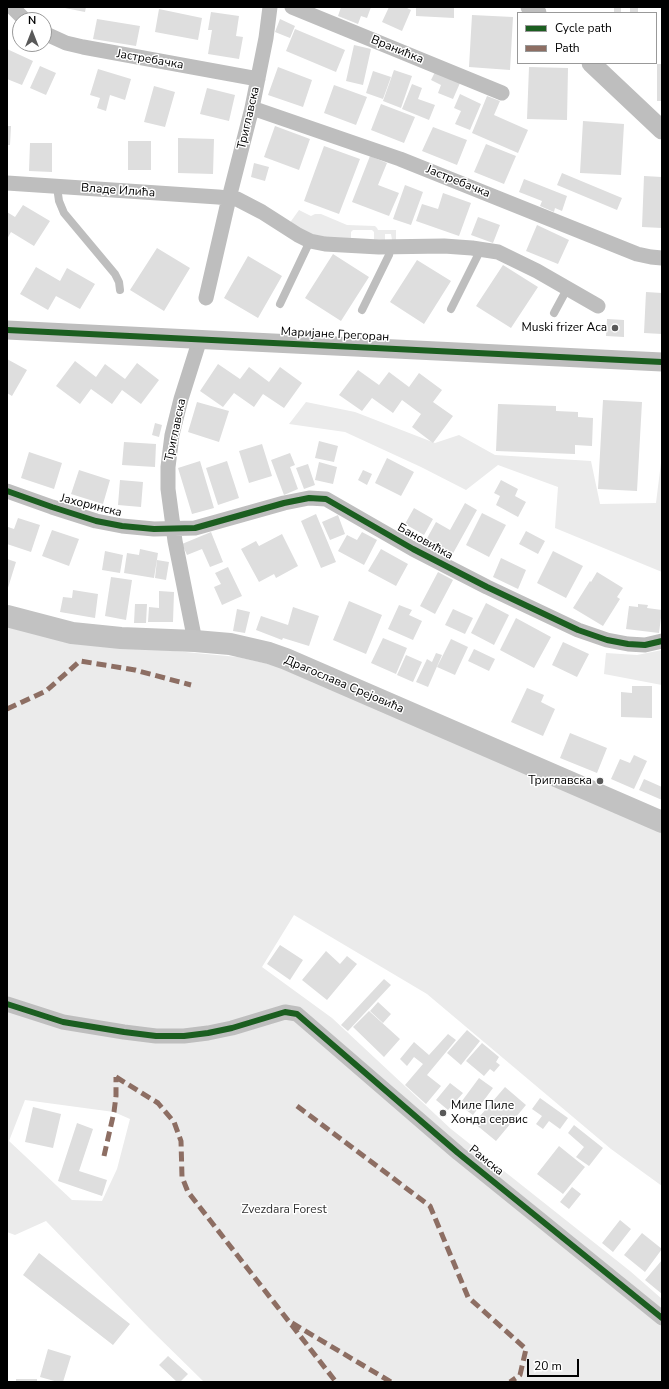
<!DOCTYPE html>
<html>
<head>
<meta charset="utf-8">
<style>
  body { margin:0 }
  #map { position:relative; width:669px; height:1389px; overflow:hidden; background:#fff; font-family:"Nunito Sans",sans-serif }
  canvas { display:block }
  .frame { position:absolute; inset:0; border:8px solid #000; pointer-events:none }
  .legend { position:absolute; left:517px; top:12px; width:140px; height:52px; box-sizing:border-box; background:#fff; border:1px solid #999; margin:0; padding:5px 7px; list-style:none; font-size:12px; color:#000 }
  .legend li { display:flex; align-items:center; gap:8px; height:20px }
  .legend b { width:20px; border:1px solid #999 }
  .north { position:absolute; left:12px; top:12px; width:40px; height:40px; box-sizing:border-box; background:#fff; border:1px solid #999; border-radius:50%; rotate:0deg; font-size:11px; font-weight:700; line-height:16px; text-align:center; color:#000 }
  .north::after { content:''; display:block; margin:auto; width:14px; height:18px; background:#595959; clip-path:polygon(50% 0,100% 100%,50% 72%,0 100%) }
  .scale { position:absolute; left:527px; top:1359px; width:52px; height:18px; box-sizing:border-box; border:2px solid #000; border-top:0; padding-left:5px; font-size:12px; line-height:14px; white-space:nowrap; color:#000; -webkit-text-stroke:3px #fff; paint-order:stroke }
</style>
</head>
<body>
<div id="map">
<canvas width="669" height="1389"></canvas>
<div class="frame"></div>
<ul class="legend">
<li><b style="height:5px;background:#1b5e20"></b>Cycle path</li>
<li><b style="height:5px;background:#8d6e63"></b>Path</li>
</ul>
<div class="north">N</div>
<div class="scale">20 m</div>
</div>
<script>
const c = document.querySelector('canvas').getContext('2d');
c.lineJoin = 'round';
function paint(path, color) {
  c.fillStyle = color;
  c.fill(path, 'evenodd');
}
function toPath(rows) {
  const path = new Path2D();
  for (const r of rows) {
    path.moveTo(r[0], r[1]);
    for (let i = 2; i < r.length; i += 2) path.lineTo(r[i], r[i + 1]);
  }
  return path;
}
function trace(path, color, width, dash) {
  c.strokeStyle = color;
  c.lineWidth = width;
  c.lineCap = dash ? 'butt' : 'round';
  c.setLineDash(dash || []);
  c.stroke(path);
}
function write(font, color, halo, rows, align = 'center') {
  c.font = font + ' "Nunito Sans",sans-serif';
  c.lineWidth = 3;
  c.setLineDash([]);
  c.textBaseline = 'middle';
  c.strokeStyle = halo;
  c.fillStyle = color;
  for (const [text, x, y, turn = 0] of rows) {
    c.save();
    c.translate(x, y);
    c.rotate((+turn || 0) * Math.PI / 180);
    c.textAlign = isNaN(turn) ? turn : align;
    if (halo) c.strokeText(text, 0, 0);
    c.fillText(text, 0, 0);
    c.restore();
  }
}
paint(toPath([
  [299,210,311,216,315,214,321,214,347,225,375,226,377,228,378,230,396,230,396,240,392,240,391,234,385,234,385,240,374,240,374,232,372,230,353,230,351,232,351,240,332,240,302,232,289,224],
  [306,402,355,412,435,443,459,435,495,455,591,461,600,504,656,503,662,455,662,572,555,528,558,487,498,465,466,490,421,467,345,432,289,424],
  [7,623,143,648,238,657,273,665,662,828,662,1186,611,1149,427,994,294,915,262,967,332,1018,451,1129,630,1271,662,1299,662,1382,204,1382,149,1328,46,1221,15,1235,7,1232],
  [25,1100,114,1112,130,1119,117,1169,102,1201,72,1200,9,1141],
  [662,650,662,685,604,674,606,653,637,655]
]), '#ebebeb');
paint(toPath([
  [60,7,86,7,85,12],
  [341,7,371,7,367,18,361,16,358,24,338,16],
  [389,7,405,7,411,10,402,31,382,22],
  [416,7,454,7,454,18,416,16],
  [630,7,638,8,638,13,630,13],
  [614,8,621,8,621,13,614,13],
  [159,9,202,18,198,40,155,32],
  [211,12,239,16,236,36,243,37,239,59,208,54,212,30,208,30],
  [472,15,513,17,510,70,469,67],
  [97,19,140,26,136,46,93,39],
  [280,19,295,26,290,38,275,32],
  [295,29,345,50,336,72,286,51],
  [354,45,371,49,363,85,346,81],
  [7,49,33,61,22,85,7,79],
  [657,64,662,64,662,101,657,101],
  [40,66,56,73,46,95,30,88],
  [278,67,312,80,303,107,268,95],
  [529,67,568,68,567,120,527,119],
  [98,69,131,79,125,100,110,95,106,111,97,108,100,98,90,95],
  [394,70,412,76,401,108,383,101],
  [373,71,391,77,383,99,366,93],
  [435,72,460,83,453,99,438,93,441,85,431,80],
  [412,84,422,88,418,99,435,105,429,120,402,109],
  [334,85,367,97,356,125,324,113],
  [154,86,175,92,165,127,144,122],
  [207,88,235,95,229,121,200,114],
  [460,94,481,104,470,130,455,124,461,111,454,108],
  [487,96,500,101,494,115,528,130,518,153,472,133],
  [381,104,415,117,404,143,371,130],
  [583,121,624,124,621,175,580,173],
  [7,126,11,126,10,145,7,145],
  [275,126,310,139,299,170,264,157],
  [433,127,467,140,457,165,422,151],
  [178,138,214,139,213,174,178,173],
  [128,141,151,141,151,170,128,170],
  [30,143,52,143,52,172,29,171],
  [486,144,516,156,504,184,474,172],
  [324,146,360,159,339,214,304,201],
  [370,156,387,163,378,185,399,193,389,216,352,202],
  [254,163,269,167,265,181,251,177],
  [562,173,622,198,617,210,557,185],
  [644,176,662,177,662,228,642,227],
  [524,179,567,196,562,211,555,208,554,212,540,206,542,201,519,192],
  [405,185,423,192,411,225,393,219],
  [443,193,471,203,459,236,416,221,422,204,438,209],
  [23,205,50,221,34,246,11,232,7,239,7,212,15,217],
  [478,217,500,225,493,243,471,235],
  [537,225,569,240,558,264,526,251],
  [157,248,190,268,164,311,130,290],
  [333,254,369,277,341,321,305,298],
  [248,256,282,276,258,318,224,298],
  [417,260,451,281,424,324,390,302],
  [503,265,538,287,511,328,476,306],
  [36,267,60,281,67,268,95,284,80,309,56,296,48,310,20,294],
  [646,292,662,293,662,334,644,333],
  [607,319,624,320,624,337,606,336],
  [7,359,27,370,12,396,7,393],
  [75,361,96,377,105,364,125,379,137,363,159,380,141,404,122,390,112,404,91,389,80,404,56,386],
  [218,364,240,379,249,367,269,382,280,367,302,383,284,408,263,394,254,407,234,393,223,407,200,391],
  [358,370,379,385,389,372,409,387,419,373,442,390,433,402,453,416,433,443,412,427,421,414,402,400,393,413,372,398,362,411,339,395],
  [603,400,642,402,637,491,598,489],
  [197,402,229,411,219,442,188,432],
  [498,404,556,406,556,411,578,412,578,417,593,418,592,446,575,445,575,454,496,451],
  [155,423,162,425,159,437,152,435],
  [319,441,338,446,334,462,315,458],
  [124,442,156,444,155,467,122,465],
  [262,444,272,476,249,483,239,451],
  [29,452,62,463,54,489,21,478],
  [290,453,295,465,290,467,298,489,284,495,271,460],
  [387,458,414,472,401,496,375,483],
  [200,461,214,508,192,514,178,468],
  [227,461,239,498,218,505,206,468],
  [319,462,337,467,333,484,315,480],
  [308,464,315,485,304,489,296,468],
  [79,470,110,480,103,504,71,494],
  [363,470,372,474,367,485,358,480],
  [120,480,143,482,141,507,118,505],
  [501,480,518,489,515,496,526,502,518,517,496,505,500,496,494,493],
  [465,503,477,510,451,557,425,542,436,522,450,530],
  [414,508,433,519,424,535,405,524],
  [482,513,506,525,489,557,466,545],
  [316,514,336,562,321,568,301,521],
  [338,515,345,534,330,540,322,522],
  [18,518,40,525,31,552,7,544,8,527,14,529],
  [52,530,79,539,69,566,42,556],
  [526,531,545,541,538,554,519,544],
  [211,532,223,562,210,567,202,549,187,555,182,544],
  [362,532,377,540,364,565,338,551,347,535,357,540],
  [282,534,298,566,276,578,274,574,259,582,241,549,256,541,259,546],
  [140,549,158,553,154,578,124,573,127,553,139,555],
  [381,549,408,564,396,586,368,571],
  [105,551,123,555,120,573,102,570],
  [553,551,583,566,566,598,537,583],
  [501,558,526,570,518,589,493,577],
  [7,559,16,562,7,591],
  [157,560,169,562,166,580,155,578],
  [228,567,242,596,222,605,214,587,221,584,215,573],
  [438,572,453,580,435,614,420,606],
  [597,572,623,588,617,597,620,599,603,626,573,608,590,581,591,582],
  [111,577,132,580,126,620,105,616],
  [73,590,98,594,95,618,60,612,63,597,72,598],
  [159,591,174,592,173,622,148,622,149,607,159,608],
  [349,601,382,615,366,654,333,640],
  [486,603,509,615,494,645,471,633],
  [135,604,147,604,146,623,134,623],
  [638,604,648,605,647,608,662,610,659,633,626,629,629,606,638,607],
  [399,605,412,610,409,615,422,621,413,640,388,629],
  [293,607,319,616,309,646,283,638,282,640,256,630,261,616,288,625],
  [237,609,250,612,245,633,233,631],
  [453,609,473,618,465,634,445,625],
  [516,618,551,637,534,668,500,650],
  [383,638,407,648,396,674,371,663],
  [451,639,468,647,455,675,437,667],
  [563,642,589,654,577,677,552,665],
  [474,649,495,659,489,671,468,661],
  [436,653,442,655,428,687,416,682,427,659,432,662],
  [406,655,422,662,413,682,397,675],
  [632,686,652,686,652,718,621,717,621,692,632,693],
  [527,688,544,695,541,702,555,709,543,736,511,722],
  [570,733,607,748,597,773,560,758],
  [634,755,647,761,634,789,611,779,620,759,630,763],
  [644,779,662,787,662,800,639,790],
  [280,945,303,960,290,980,267,964],
  [326,951,340,964,347,956,357,964,327,1000,302,980],
  [384,979,391,985,348,1031,341,1025],
  [378,1002,391,1014,383,1023,370,1011],
  [369,1011,400,1039,384,1057,353,1027],
  [467,1030,480,1041,461,1065,447,1053],
  [448,1034,456,1040,427,1075,441,1086,426,1104,405,1085,423,1064,414,1057,407,1066,400,1059,414,1042,429,1055],
  [482,1043,499,1057,496,1062,500,1065,494,1072,490,1069,484,1076,466,1061],
  [479,1078,493,1088,473,1115,459,1105],
  [450,1083,463,1093,448,1110,436,1100],
  [505,1087,526,1105,496,1141,474,1123],
  [540,1098,568,1118,560,1129,549,1121,543,1129,536,1124,542,1116,532,1109],
  [33,1107,61,1114,53,1148,25,1142],
  [77,1123,93,1129,79,1171,107,1180,102,1196,58,1181],
  [574,1125,603,1148,589,1166,576,1157,584,1147,568,1133],
  [559,1146,585,1167,563,1194,537,1174],
  [572,1187,581,1194,569,1209,560,1202],
  [620,1220,631,1229,613,1252,602,1243],
  [642,1233,662,1249,645,1272,624,1255],
  [39,1253,130,1324,113,1345,23,1275],
  [662,1260,662,1294,645,1280],
  [48,1349,71,1356,63,1382,58,1382,40,1377],
  [168,1356,188,1374,180,1382,177,1382,159,1365],
  [16,1379,37,1379,37,1382,16,1382]
]), '#dedede');
trace(toPath([
  [57,187,59,201,64,213,115,274,119,282,120,290],
  [280,304,310,241],
  [451,309,481,249],
  [362,310,389,255,391,247],
  [554,313,567,289]
]), '#bebebe', 8);
trace(toPath([
  [12,7,25,20],
  [292,7,502,93],
  [44,33,66,43,83,47,258,79],
  [252,108,400,159,637,254,651,257,662,258],
  [7,183,218,197,237,199,262,212,298,235,310,241,325,244,379,247,444,246,472,248,498,252,537,271,598,306],
  [206,298,229,198,252,108,266,38,270,7],
  [7,491,52,507,96,521,122,526,154,529,195,528,284,503,309,498,326,499,413,549,487,587,578,630,607,640,628,644,645,645,662,641],
  [195,641,175,541,168,489,168,467,172,435,181,399,200,339],
  [7,1004,63,1022,124,1032,156,1036,184,1036,208,1033,232,1028,285,1012,297,1014,458,1153,662,1318]
]), '#bebebe', 15);
trace(toPath([
  [530,7,537,13],
  [591,63,662,130],
  [7,330,662,362]
]), '#bebebe', 19);
trace(toPath([
  [7,616,72,633,121,638,195,641,230,644,269,653,286,659,662,822]
]), '#c2c2c2', 22);
trace(toPath([
  [7,709,46,691,80,661,135,670,191,685],
  [116,1077,158,1103,174,1122,181,1141,182,1177,188,1192,336,1382],
  [297,1106,430,1206,468,1297,526,1349,520,1375,510,1382],
  [104,1156,114,1112,116,1096,116,1077],
  [292,1323,391,1382]
]), '#8d6e63', 5, [10, 5]);
trace(toPath([
  [7,330,662,362],
  [7,491,52,507,96,521,122,526,154,529,195,528,284,503,309,498,326,499,413,549,487,587,578,630,607,640,628,644,645,645,662,641],
  [7,1004,63,1022,124,1032,156,1036,184,1036,208,1033,232,1028,285,1012,297,1014,458,1153,662,1318]
]), '#1b5e20', 6);
for (const [x, y, r, color] of [
  [615,328,4,"#595959"],
  [600,781,4,"#595959"],
  [443,1113,4,"#595959"]
]) {
  const dot = new Path2D();
  dot.arc(x, y, r, 0, 2 * Math.PI);
  c.fillStyle = color;
  c.fill(dot);
  trace(dot, '#fff', 1.5);
}
write('12px', '#000', '#fff', [
  ["Вранићка",397,50,22],
  ["Јастребачка",150,60,10],
  ["Триглавска",249,118,-77],
  ["Јастребачка",458,182,22],
  ["Владе Илића",118,191,4],
  ["Маријане Грегоран",335,335,3],
  ["Триглавска",176,430,-78],
  ["Јахоринска",91,506,14],
  ["Бановићка",425,542,29],
  ["Драгослава Срејовића",344,685,23],
  ["Рамска",486,1161,39]
]);
write('12px', '#000', '#fff', [
  ["Muski frizer Aca",607,328],
  ["Триглавска",592,781],
  ["Миле Пиле",451,1106,"left"],
  ["Хонда сервис",451,1120,"left"]
], 'right');
write('12px', '#313131', '#fff', [
  ["Zvezdara Forest",284,1210]
]);
</script>
</body>
</html>
